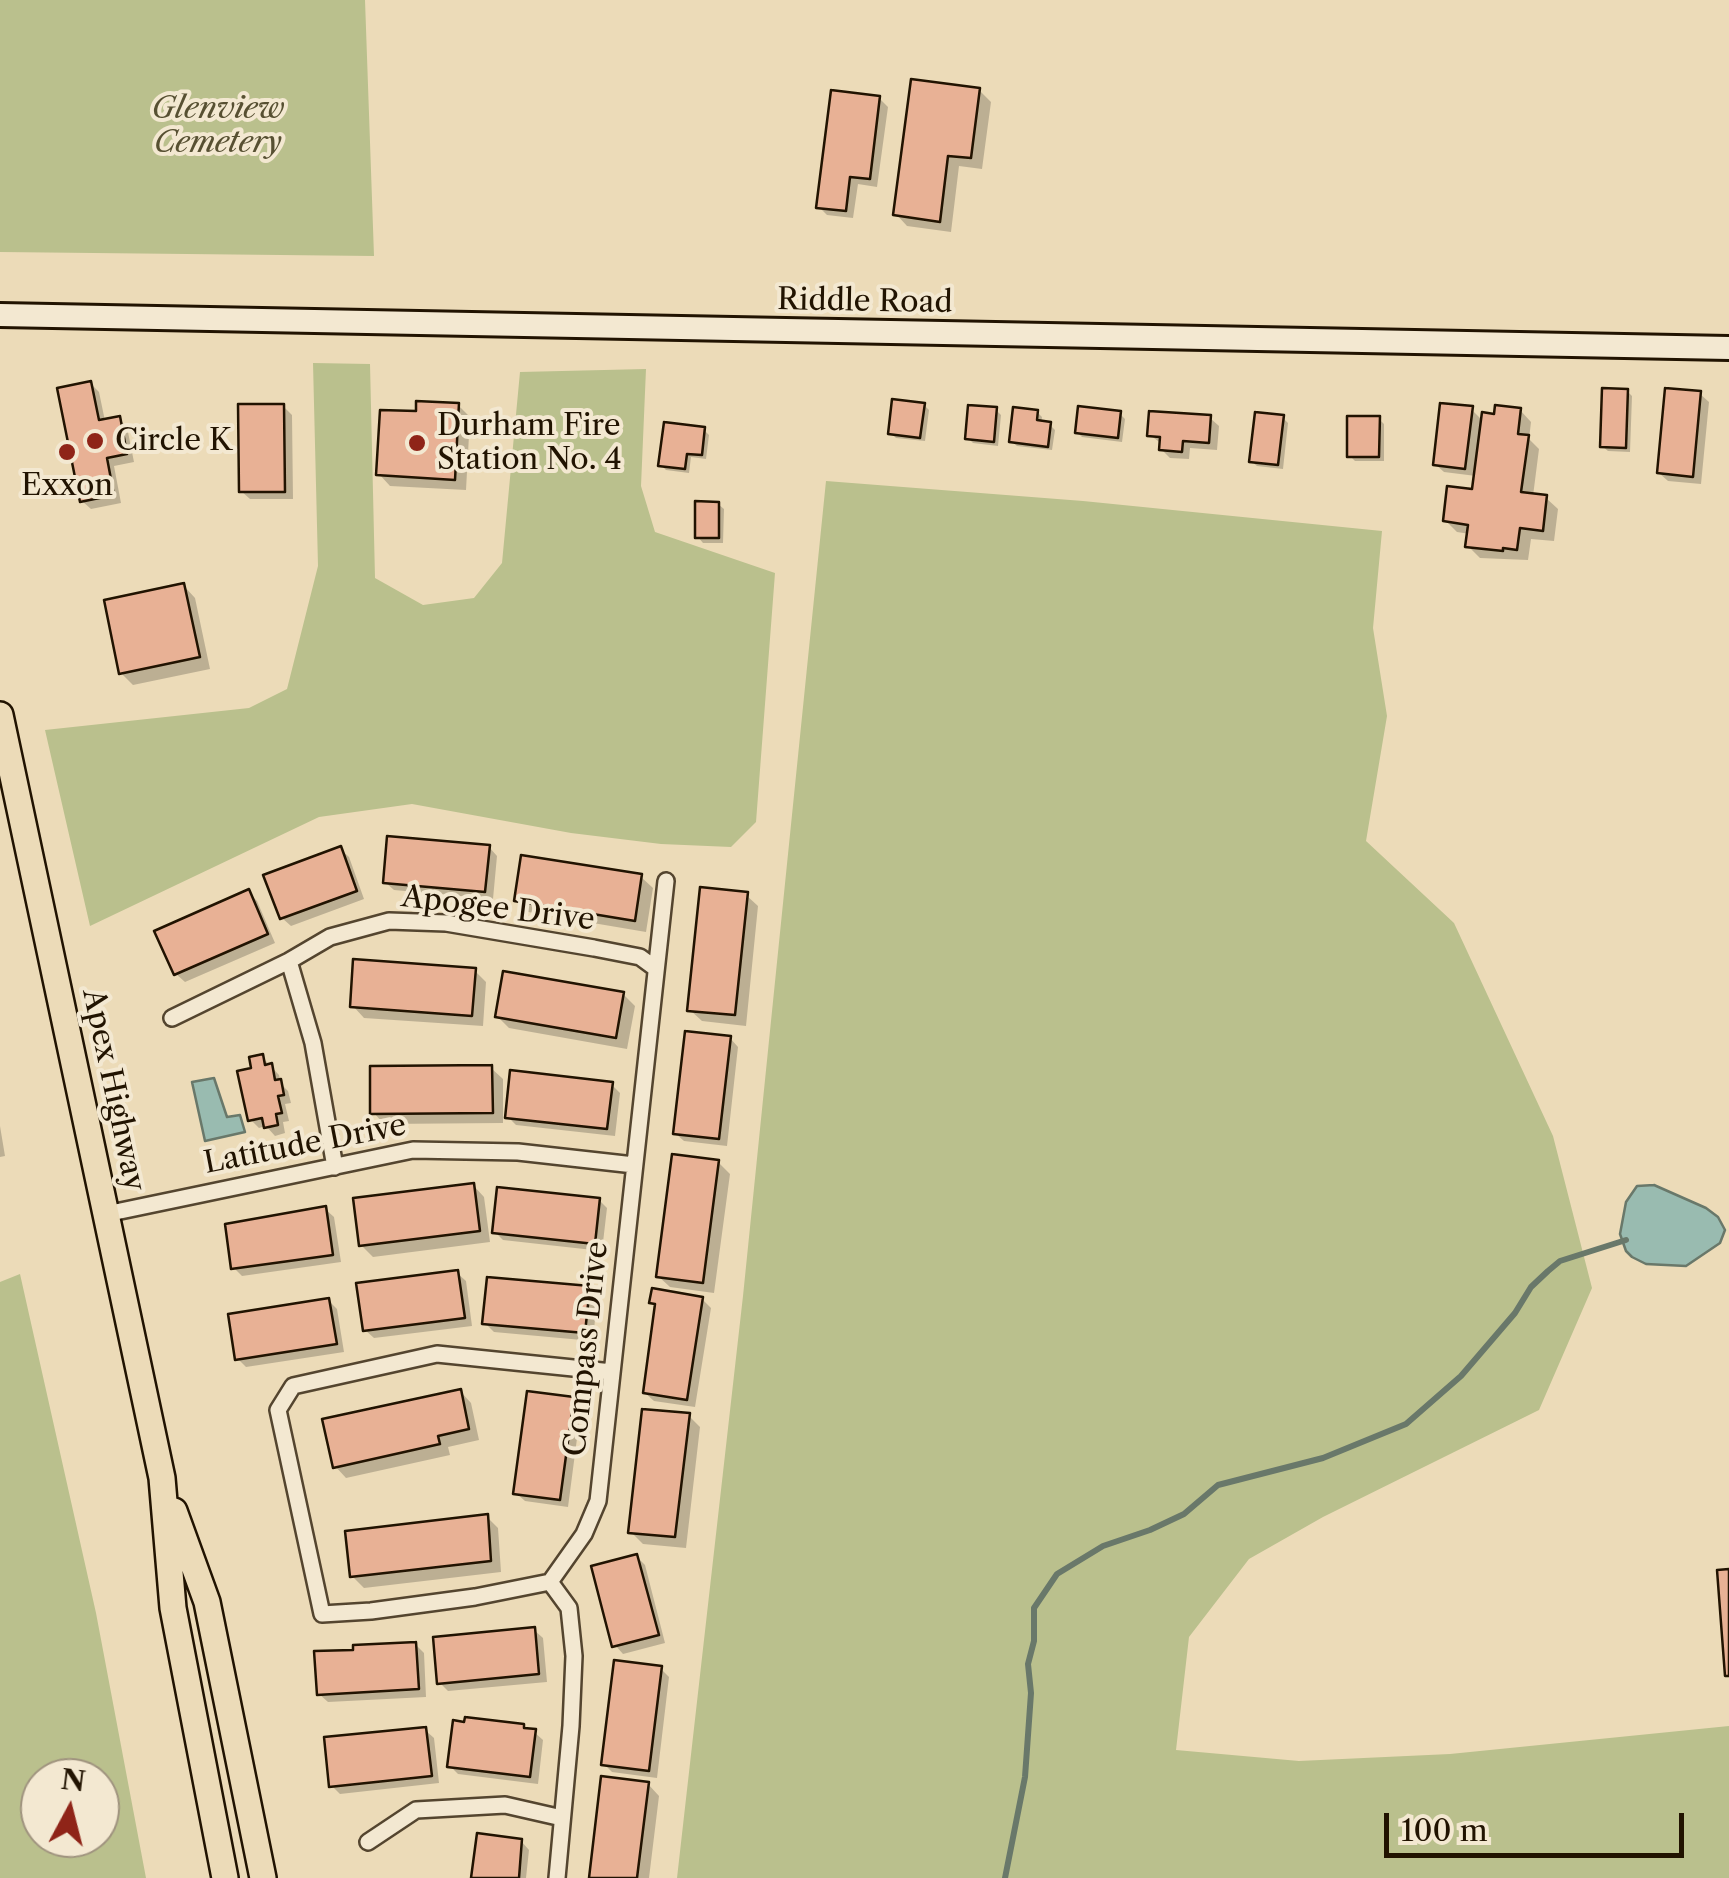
<!DOCTYPE html>
<html>
<head>
<meta charset="utf-8">
<style>
  body { margin:0 }
  #map { position:relative; width:1729px; height:1878px; overflow:hidden; background:#ecdbb8; font-family:"Libre Caslon Text",serif }
  canvas { display:block }
  .north { position:absolute; left:20px; top:1758px; width:100px; height:100px; box-sizing:border-box; background:#f3e8d1; border:2px solid #9f937e; border-radius:50%; rotate:7deg; font-size:28px; font-weight:700; line-height:40px; text-align:center; color:#211301 }
  .north::after { content:''; display:block; margin:auto; width:35px; height:45px; background:#8f2418; clip-path:polygon(50% 0,100% 100%,50% 72%,0 100%) }
  .scale { position:absolute; left:1384px; top:1813px; width:300px; height:45px; box-sizing:border-box; border:5px solid #211301; border-top:0; padding-left:12px; font-size:30px; line-height:35px; white-space:nowrap; color:#211301; -webkit-text-stroke:8px #f3e8d1; paint-order:stroke }
</style>
</head>
<body>
<div id="map">
<canvas width="1729" height="1878"></canvas>
<div class="north">N</div>
<div class="scale">100 m</div>
</div>
<script>
const c = document.querySelector('canvas').getContext('2d');
c.lineJoin = 'round';
function paint(path, color) {
  c.fillStyle = color;
  c.fill(path, 'evenodd');
}
function toPath(rows) {
  const path = new Path2D();
  for (const r of rows) {
    path.moveTo(r[0], r[1]);
    for (let i = 2; i < r.length; i += 2) path.lineTo(r[i], r[i + 1]);
  }
  return path;
}
function trace(path, color, width, dash) {
  c.strokeStyle = color;
  c.lineWidth = width;
  c.lineCap = dash ? 'butt' : 'round';
  c.setLineDash(dash || []);
  c.stroke(path);
}
function write(font, color, halo, rows, align = 'center') {
  c.font = font + ' "Libre Caslon Text",serif';
  c.lineWidth = 8;
  c.setLineDash([]);
  c.textBaseline = 'middle';
  c.strokeStyle = halo;
  c.fillStyle = color;
  for (const [text, x, y, turn = 0] of rows) {
    c.save();
    c.translate(x, y);
    c.rotate((+turn || 0) * Math.PI / 180);
    c.textAlign = isNaN(turn) ? turn : align;
    if (halo) c.strokeText(text, 0, 0);
    c.fillText(text, 0, 0);
    c.restore();
  }
}
paint(toPath([
  [0,0,365,0,374,256,0,252],
  [313,363,370,364,375,578,423,605,474,598,502,563,520,372,646,369,641,486,655,532,775,573,756,822,731,847,661,844,571,833,412,804,319,817,90,926,45,730,249,708,287,689,318,566],
  [826,481,1083,501,1382,531,1373,628,1387,716,1366,841,1454,923,1553,1136,1592,1288,1539,1410,1323,1517,1249,1559,1189,1637,1176,1750,1299,1761,1450,1754,1729,1726,1729,1878,677,1878,743,1296],
  [20,1274,96,1613,146,1878,0,1878,0,1282],
  [40,1778,100,1778,100,1838,40,1838]
]), '#bac08d');
const water = toPath([
  [214,1078,227,1117,240,1115,245,1132,205,1141,192,1082,214,1078],
  [1654,1185,1706,1208,1718,1217,1725,1230,1720,1243,1686,1266,1646,1264,1632,1257,1626,1251,1620,1234,1626,1202,1637,1186,1654,1185]
]);
paint(water, '#99bbb0');
trace(water, '#69786a', 2.5);
paint(toPath([
  [979,90,991,102,982,169,959,166,951,232,907,226,896,214],
  [879,98,888,107,877,187,858,184,853,218,827,215,819,207],
  [91,384,99,392,105,421,119,419,127,427,134,462,114,466,121,503,91,509,82,501],
  [1627,391,1632,396,1630,452,1608,451,1602,446],
  [1700,394,1709,402,1701,484,1668,481,1659,473],
  [458,405,470,417,466,490,390,486,379,474,418,414],
  [924,405,929,410,925,441,896,438,891,433],
  [283,406,292,415,293,499,250,499,241,491],
  [1471,409,1483,421,1520,410,1531,422,1529,439,1539,449,1533,496,1546,498,1558,509,1554,541,1531,539,1528,560,1480,558,1468,546,1470,534,1457,532,1445,520,1474,491,1476,476,1444,472,1435,464],
  [996,410,1001,415,998,446,973,443,968,438],
  [1037,412,1042,417,1041,424,1050,425,1055,430,1052,450,1017,446,1011,441],
  [1120,414,1125,419,1122,442,1082,437,1077,432],
  [1210,418,1219,426,1217,450,1190,448,1189,459,1170,458,1161,449,1162,444,1150,435],
  [1283,418,1288,423,1283,469,1257,466,1251,461],
  [1379,419,1384,424,1384,461,1355,461,1350,456],
  [704,430,709,435,706,459,691,457,689,473,666,470,661,465],
  [718,504,724,509,723,543,703,543,698,537],
  [184,586,195,598,210,669,133,685,121,673],
  [489,847,497,856,493,899,394,890,385,882],
  [340,849,349,857,364,899,291,926,282,918],
  [641,877,653,888,646,932,528,912,516,901],
  [248,892,257,901,275,943,185,982,176,974],
  [746,895,758,906,746,1026,702,1021,690,1010],
  [475,971,486,982,483,1026,364,1018,353,1006],
  [623,994,635,1006,627,1049,509,1028,497,1016],
  [730,1038,738,1047,727,1146,684,1141,675,1133],
  [262,1057,279,1075,281,1084,288,1091,291,1103,285,1104,289,1121,283,1122,285,1133,275,1136,266,1126,259,1128,250,1119,254,1070],
  [491,1068,503,1079,503,1123,384,1124,373,1112],
  [611,1084,620,1093,615,1136,516,1125,508,1117],
  [0,1126,5,1156,0,1157],
  [718,1162,730,1174,714,1293,670,1287,658,1276],
  [473,1185,484,1197,490,1242,373,1257,361,1245],
  [599,1200,607,1208,602,1251,503,1240,495,1232],
  [325,1209,334,1217,341,1262,242,1276,234,1268],
  [457,1273,466,1281,472,1326,374,1338,365,1330],
  [589,1289,597,1297,593,1341,494,1332,485,1323],
  [702,1299,711,1308,695,1407,654,1401,645,1393,657,1307,652,1303],
  [328,1300,337,1309,344,1352,246,1367,238,1359],
  [460,1391,471,1403,479,1440,448,1447,450,1455,346,1478,335,1466],
  [573,1400,581,1408,568,1507,525,1501,516,1493],
  [689,1416,700,1427,686,1548,643,1544,631,1532],
  [487,1517,498,1528,501,1572,364,1588,352,1576],
  [637,1557,645,1565,665,1643,623,1654,615,1645],
  [534,1630,543,1638,547,1682,448,1691,440,1683],
  [416,1645,424,1653,426,1697,328,1702,319,1694],
  [661,1669,669,1677,657,1778,612,1772,604,1764],
  [425,1730,434,1738,439,1783,340,1794,331,1785],
  [527,1731,534,1732,543,1740,538,1784,458,1774,450,1766],
  [648,1784,659,1796,649,1878,592,1878],
  [521,1841,529,1850,526,1878,474,1878]
]), '#0003');
trace(toPath([
  [1005,1878,1025,1777,1031,1693,1028,1664,1034,1641,1034,1608,1057,1574,1103,1546,1150,1530,1184,1514,1218,1485,1323,1458,1406,1424,1461,1376,1515,1313,1531,1287,1548,1271,1560,1261,1626,1240]
]), '#69786a', 6);
const building = toPath([
  [911,79,980,88,971,158,948,156,940,222,893,215,911,79],
  [831,90,880,96,870,179,850,177,846,211,816,208,831,90],
  [91,381,99,420,120,416,127,454,107,458,114,495,80,502,57,388,91,381],
  [1602,388,1628,389,1626,448,1600,447,1602,388],
  [1665,388,1701,391,1693,477,1657,473,1665,388],
  [892,399,925,403,920,438,888,434,892,399],
  [416,401,459,403,455,480,376,475,380,410,416,411,416,401],
  [1440,403,1473,406,1465,469,1433,465,1440,403],
  [238,404,284,404,285,492,239,492,238,404],
  [968,405,997,407,994,442,965,439,968,405],
  [1495,405,1521,408,1518,434,1529,435,1521,492,1547,495,1543,531,1520,528,1517,550,1503,548,1503,551,1465,547,1468,525,1443,521,1447,486,1472,489,1482,412,1494,414,1495,405],
  [1078,406,1121,411,1118,438,1075,433,1078,406],
  [1013,407,1038,410,1037,420,1051,422,1048,447,1009,442,1013,407],
  [1149,411,1211,415,1209,443,1183,441,1182,452,1159,450,1160,437,1147,436,1149,411],
  [1255,412,1284,415,1278,465,1249,462,1255,412],
  [1347,416,1380,416,1379,457,1347,457,1347,416],
  [664,422,705,427,702,455,687,454,685,469,658,466,664,422],
  [695,501,719,502,719,538,695,538,695,501],
  [184,583,200,657,119,674,104,600,184,583],
  [387,836,490,845,485,892,383,883,387,836],
  [341,846,357,891,280,919,263,875,341,846],
  [521,855,642,874,635,921,514,901,521,855],
  [700,887,748,892,735,1015,687,1011,700,887],
  [249,889,268,934,174,975,154,931,249,889],
  [353,959,476,968,472,1016,350,1007,353,959],
  [503,971,624,992,616,1038,495,1017,503,971],
  [685,1031,731,1036,719,1139,673,1134,685,1031],
  [263,1054,265,1065,272,1063,275,1080,281,1079,284,1095,278,1096,282,1113,276,1114,278,1125,264,1128,262,1118,248,1121,237,1071,251,1068,249,1057,263,1054],
  [492,1065,493,1113,370,1114,370,1066,492,1065],
  [510,1070,613,1082,607,1129,505,1118,510,1070],
  [672,1154,719,1160,703,1283,656,1277,672,1154],
  [474,1183,480,1231,359,1246,353,1198,474,1183],
  [497,1187,600,1198,595,1244,492,1233,497,1187],
  [326,1206,333,1255,231,1269,225,1224,326,1206],
  [458,1270,465,1318,363,1331,356,1283,458,1270],
  [487,1277,590,1286,585,1333,482,1324,487,1277],
  [652,1288,703,1297,687,1400,643,1393,655,1304,649,1303,652,1288],
  [329,1298,337,1344,235,1360,228,1314,329,1298],
  [461,1389,469,1429,438,1436,440,1444,333,1468,322,1419,461,1389],
  [527,1391,574,1397,560,1500,513,1494,527,1391],
  [642,1409,690,1413,675,1537,628,1533,642,1409],
  [488,1514,491,1561,350,1577,345,1531,488,1514],
  [637,1554,659,1635,612,1647,591,1566,637,1554],
  [1729,1569,1729,1676,1725,1676,1717,1570,1729,1569],
  [535,1627,539,1674,437,1684,433,1637,535,1627],
  [416,1642,419,1689,317,1695,314,1651,353,1650,353,1645,416,1642],
  [614,1660,662,1666,649,1771,601,1765,614,1660],
  [465,1717,524,1724,524,1728,536,1729,530,1777,447,1767,453,1720,464,1722,465,1717],
  [426,1727,432,1776,329,1787,324,1737,426,1727],
  [601,1776,649,1782,637,1878,589,1878,601,1776],
  [477,1833,522,1839,519,1878,471,1878,477,1833]
]);
paint(building, '#e8b195');
trace(building, '#211301', 2.5);
const street = toPath([
  [289,961,313,1043,335,1167],
  [172,1018,289,961,330,937,389,921,446,923,594,948,640,957,655,968],
  [106,1214,413,1150,518,1152,634,1165],
  [612,1372,437,1354,293,1386,278,1410,322,1614,371,1611,475,1597,550,1582,584,1534,598,1501,666,881],
  [550,1582,569,1608,574,1656,571,1726,557,1878],
  [368,1842,416,1810,505,1805,562,1818]
]);
const secondary = toPath([
  [0,315,1729,348]
]);
const primary = toPath([
  [0,715,162,1478,173,1608,225,1878],
  [174,1511,207,1602,263,1878]
]);
trace(street, '#54452f', 20);
trace(secondary, '#211301', 28);
trace(primary, '#211301', 30);
trace(street, '#f3e8d1', 15);
trace(secondary, '#f3e8d1', 22);
trace(primary, '#ecdbb8', 25);
for (const [x, y, r, color] of [
  [95,441,10,"#8f2418"],
  [417,443,10,"#8f2418"],
  [67,452,10,"#8f2418"]
]) {
  const dot = new Path2D();
  dot.arc(x, y, r, 0, 2 * Math.PI);
  c.fillStyle = color;
  c.fill(dot);
  trace(dot, '#f3e8d1', 4);
}
write('italic 30px', '#575032', '#f3e8d1', [
  ["Glenview",218,109],
  ["Cemetery",218,143]
]);
write('30px', '#211301', '#f3e8d1', [
  ["Riddle Road",865,302,1],
  ["Apogee Drive",498,909,7],
  ["Apex Highway",113,1090,78],
  ["Latitude Drive",305,1145,-11],
  ["Compass Drive",587,1349,-84]
]);
write('30px', '#211301', '#f3e8d1', [
  ["Durham Fire",437,426],
  ["Station No. 4",437,460],
  ["Circle K",115,441],
  ["Exxon",67,486,"center"]
], 'left');
</script>
</body>
</html>
